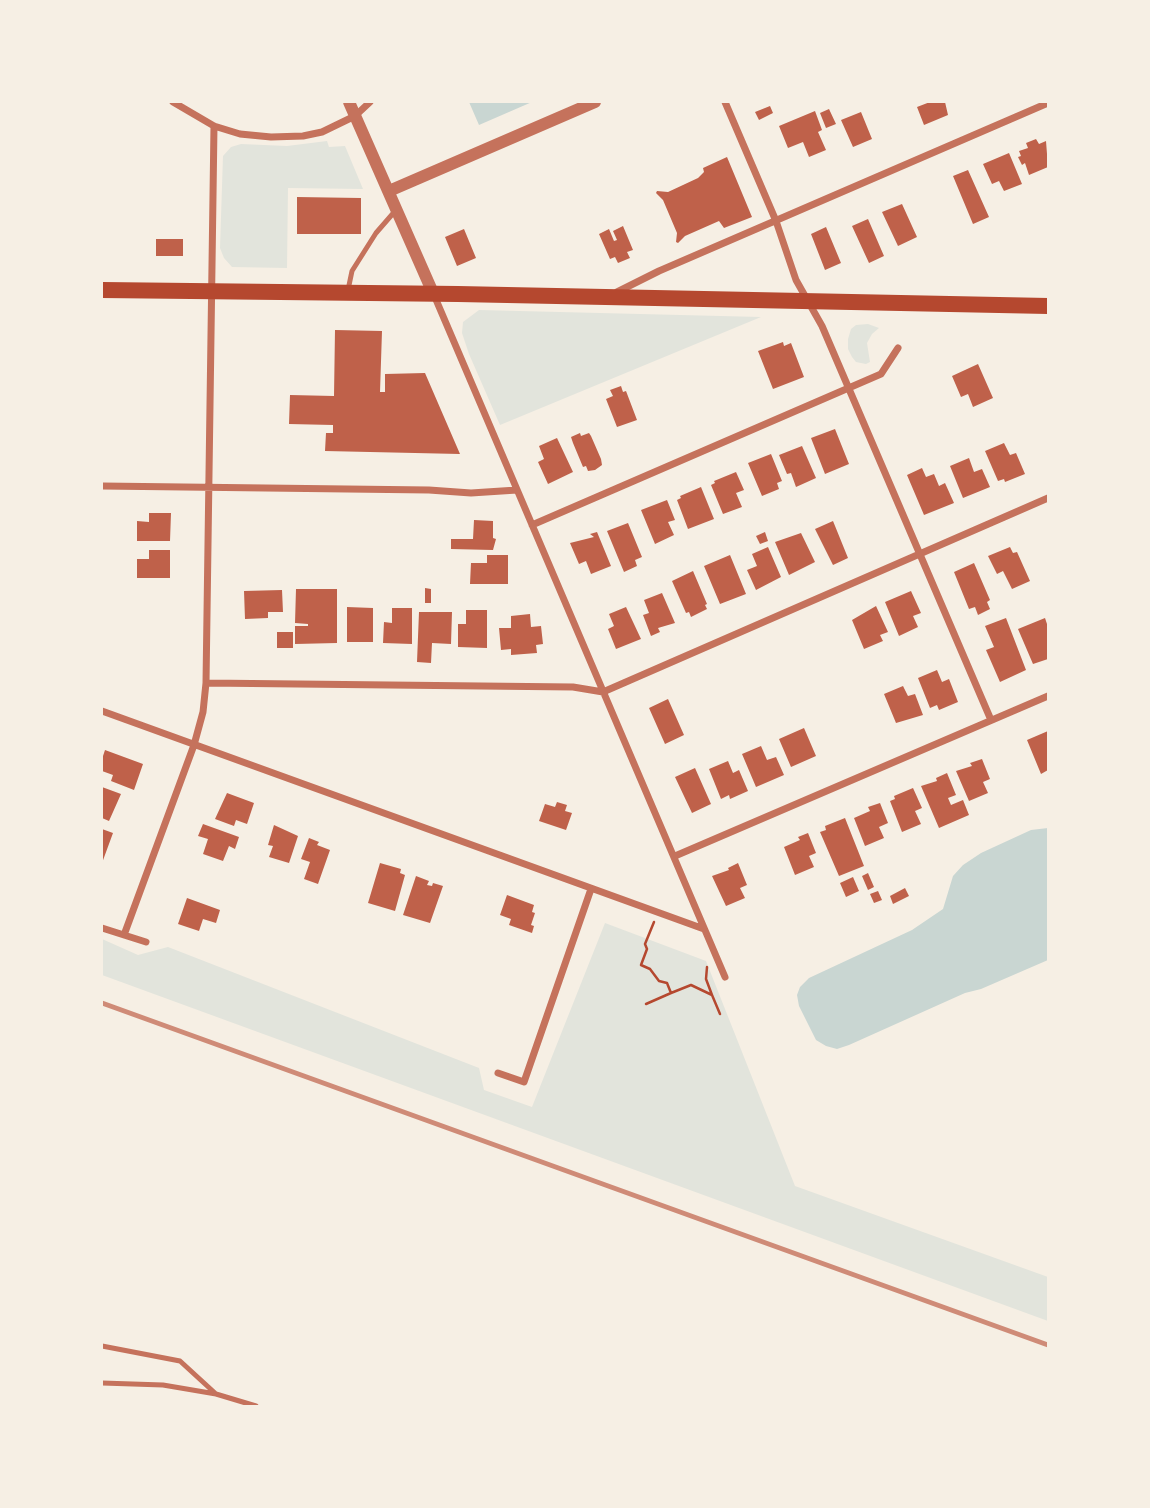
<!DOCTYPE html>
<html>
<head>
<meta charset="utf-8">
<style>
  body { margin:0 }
  #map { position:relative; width:1150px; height:1508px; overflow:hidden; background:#f6efe4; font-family:"Zilla Slab",serif }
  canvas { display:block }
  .frame { position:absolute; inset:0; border:103px solid #f6efe4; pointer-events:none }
</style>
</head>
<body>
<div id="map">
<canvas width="1150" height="1508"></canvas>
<div class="frame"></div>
</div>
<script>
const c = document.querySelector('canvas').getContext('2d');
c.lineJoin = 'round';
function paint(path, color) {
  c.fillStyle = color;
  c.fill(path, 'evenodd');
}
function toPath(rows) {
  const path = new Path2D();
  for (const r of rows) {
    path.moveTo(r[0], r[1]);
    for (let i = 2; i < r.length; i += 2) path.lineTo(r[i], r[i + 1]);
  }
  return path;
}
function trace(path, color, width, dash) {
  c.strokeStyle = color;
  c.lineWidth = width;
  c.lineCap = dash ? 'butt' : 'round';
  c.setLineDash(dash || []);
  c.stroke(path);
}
paint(toPath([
  [327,141,329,147,345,146,363,189,288,188,287,268,232,267,224,258,220,248,223,156,231,147,241,144,287,146],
  [479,310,761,317,500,425,469,354,462,333,463,322],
  [868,324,879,328,872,334,867,343,870,362,866,364,856,362,852,357,848,349,848,339,851,329,856,325],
  [605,923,706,961,795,1186,1048,1277,1048,1321,102,975,102,939,138,955,168,947,479,1068,484,1090,532,1107]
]), '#e2e4dc');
paint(toPath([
  [469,102,532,102,479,125],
  [1048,828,1048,960,981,989,965,993,849,1045,837,1049,826,1046,816,1040,799,1006,797,995,800,987,809,978,912,930,943,909,953,876,963,865,981,853,1031,830]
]), '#c9d6d2');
paint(toPath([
  [930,102,945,102,948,115,924,125,917,107],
  [770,106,773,113,759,120,755,112],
  [829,109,836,124,826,128,820,113],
  [815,111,822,130,818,132,826,150,809,157,803,142,788,148,779,126],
  [861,112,872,139,853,147,841,120],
  [1036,139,1039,144,1046,141,1048,167,1029,175,1025,163,1022,165,1018,157,1021,156,1019,151,1028,148,1026,143],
  [1009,153,1022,184,1004,191,999,181,992,184,983,164],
  [727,157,752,217,724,228,719,221,685,236,678,243,676,242,677,233,663,200,656,193,657,191,668,192,698,178,704,172,703,168],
  [968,170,989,217,973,224,953,176],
  [297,197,361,198,361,234,297,234],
  [902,204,917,237,898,246,882,212],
  [868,219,884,256,869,263,852,226],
  [623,226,633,250,627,252,630,258,618,263,615,257,610,259,599,234,609,229,614,241,617,240,613,231],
  [826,227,841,263,825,270,811,234],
  [464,229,476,258,457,266,445,237],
  [156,239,183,239,183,256,156,256],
  [335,330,382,331,380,392,385,392,385,374,425,373,460,454,325,451,326,433,333,433,333,425,289,424,290,395,334,396],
  [783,342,784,346,791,343,804,377,773,389,758,351],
  [978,364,993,398,973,407,968,394,961,397,952,376],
  [621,386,623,392,626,391,637,420,617,427,606,399,613,396,610,390],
  [835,429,849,464,825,474,811,438],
  [580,433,581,436,589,433,591,436,601,459,602,465,595,470,588,471,586,466,583,467,573,443,571,437],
  [557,438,573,472,548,484,538,462,544,459,539,446],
  [1004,443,1010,455,1016,453,1025,474,1005,482,1004,479,998,481,985,451],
  [802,446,816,478,796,487,791,473,787,474,779,455],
  [771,454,782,481,777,483,779,489,762,496,748,463],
  [969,458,974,472,982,469,990,487,963,498,950,466],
  [922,468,926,477,934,474,939,486,945,483,954,503,924,515,907,475],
  [736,472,744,490,736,493,742,507,723,514,711,485,715,483,714,481],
  [701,487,714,519,688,529,677,500,681,498,680,496],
  [667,500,675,520,668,522,674,535,655,544,641,510],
  [149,513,171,513,170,541,137,541,137,521,149,522],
  [474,520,493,521,493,538,496,539,493,550,451,549,451,539,473,539],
  [833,521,848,558,833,565,815,529],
  [628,523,642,557,635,560,637,566,624,572,607,531],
  [597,532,611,566,591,574,586,561,579,564,570,543,594,537,590,534],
  [765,532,768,541,760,544,756,536],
  [801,533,815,562,789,575,775,542],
  [768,547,781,577,756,590,747,570,757,566,752,554],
  [1010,547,1013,553,1017,552,1030,581,1012,589,1003,571,997,574,988,556],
  [149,550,170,550,170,578,137,578,137,559,149,559],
  [487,555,508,555,508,584,470,584,471,563,487,563],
  [730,555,746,594,720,604,704,566],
  [974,563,990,600,987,602,990,609,978,615,975,607,969,609,954,572],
  [693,571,707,604,705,605,707,609,691,617,689,612,686,613,672,581],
  [425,588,431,589,431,603,425,603],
  [296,589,337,589,337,643,295,644,295,626,308,626,308,624,295,623],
  [282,590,283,612,268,612,268,618,245,619,244,591],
  [911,591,921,613,913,616,918,627,899,636,885,602],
  [662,593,675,623,658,628,660,632,651,636,643,615,649,613,644,600],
  [876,606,888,632,880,635,883,641,864,649,852,620],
  [347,607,373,608,373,642,347,642],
  [626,607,641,639,616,649,608,629,614,626,609,614],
  [392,608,412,608,412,644,383,643,384,622,392,623],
  [466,610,487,610,487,648,458,647,458,624,466,624],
  [419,612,452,612,451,644,432,643,431,663,417,662],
  [530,614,531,627,541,626,543,644,536,645,537,653,511,655,511,649,501,650,499,628,511,628,511,616],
  [1006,618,1026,670,1000,682,986,650,994,647,985,626],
  [1045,618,1048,627,1048,659,1033,664,1018,629],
  [277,632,293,632,293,648,277,648],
  [937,670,942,682,949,679,958,702,939,710,937,705,930,708,918,678],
  [903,686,908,696,915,694,923,715,896,723,884,694],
  [668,699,684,735,665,744,649,708],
  [804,728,816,756,791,767,779,739],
  [1048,731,1048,770,1041,774,1027,740],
  [761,746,767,760,776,757,784,775,756,787,742,754],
  [105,750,143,764,134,790,111,781,113,775,102,771,102,759],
  [982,759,990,779,983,782,988,793,969,801,956,771,972,766,970,763],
  [728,761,733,773,739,770,748,791,730,799,729,795,721,799,709,769],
  [695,768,711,804,692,813,675,777],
  [947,773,956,795,948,798,951,805,963,800,969,815,939,828,921,786,937,781,936,778],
  [102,787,121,794,109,821,102,818],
  [913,788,922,808,915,811,921,824,902,832,890,801,895,799,894,796],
  [227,793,254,803,247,824,236,820,234,826,215,819],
  [557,802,567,805,565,811,572,813,566,830,539,821,545,804,555,807],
  [880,803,888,823,879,827,884,838,865,846,854,818,870,811,868,807],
  [845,818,864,866,839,876,820,832,826,830,825,826],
  [203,824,239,837,235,849,229,846,223,861,203,854,208,839,198,836],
  [274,825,298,836,289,863,269,857,273,846,268,845],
  [102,829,113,833,102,863],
  [808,833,816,853,809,856,814,867,795,875,784,847,800,840,798,837],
  [309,838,319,842,317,845,330,850,318,884,304,879,310,862,301,859],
  [380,863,401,869,400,873,405,875,395,911,368,903],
  [738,863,747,885,740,888,745,898,726,906,712,876,729,870,728,868],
  [868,873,874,887,868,890,862,876],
  [416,876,429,881,427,885,432,886,433,883,443,886,430,923,403,915],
  [853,877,859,891,846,897,840,883],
  [905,888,909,896,893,904,890,896],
  [878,891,882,900,874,903,870,894],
  [507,895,534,905,532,912,535,913,531,925,534,926,532,933,509,925,511,919,500,915],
  [187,898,220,910,216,923,203,919,199,931,178,924]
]), '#bf614a');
trace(toPath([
  [654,922,645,944,647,949,641,965,650,969,659,981,667,983,671,993,691,985,712,995,706,979,707,967],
  [712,995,720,1014],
  [646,1004,671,993]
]), '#b5482f', 2.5);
trace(toPath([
  [348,290,352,271,376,233,396,210],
  [102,1346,180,1361,216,1394,256,1406],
  [102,1383,163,1385,216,1394]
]), '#c5725c', 5);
trace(toPath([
  [173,102,214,126,240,134,271,137,303,136,322,132,355,116,370,102],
  [725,102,776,221,796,280,822,326,991,720],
  [617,292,659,271,1048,103],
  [434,295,725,977],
  [102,486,429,490,471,493,517,490],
  [532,525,881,374,898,348],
  [206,683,573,687,603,692,1048,498],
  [102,711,704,929],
  [675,856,1048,696],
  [102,928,146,942],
  [124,935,194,745,203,712,206,683,214,126],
  [498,1073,524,1082,591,889]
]), '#c5725c', 7);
trace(toPath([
  [349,102,433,293],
  [389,191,595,102]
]), '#c5725c', 12);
trace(toPath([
  [102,290,458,294,1048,306]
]), '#b5482f', 16);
trace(toPath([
  [102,1003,1048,1345]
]), '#cf8b77', 5);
</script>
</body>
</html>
